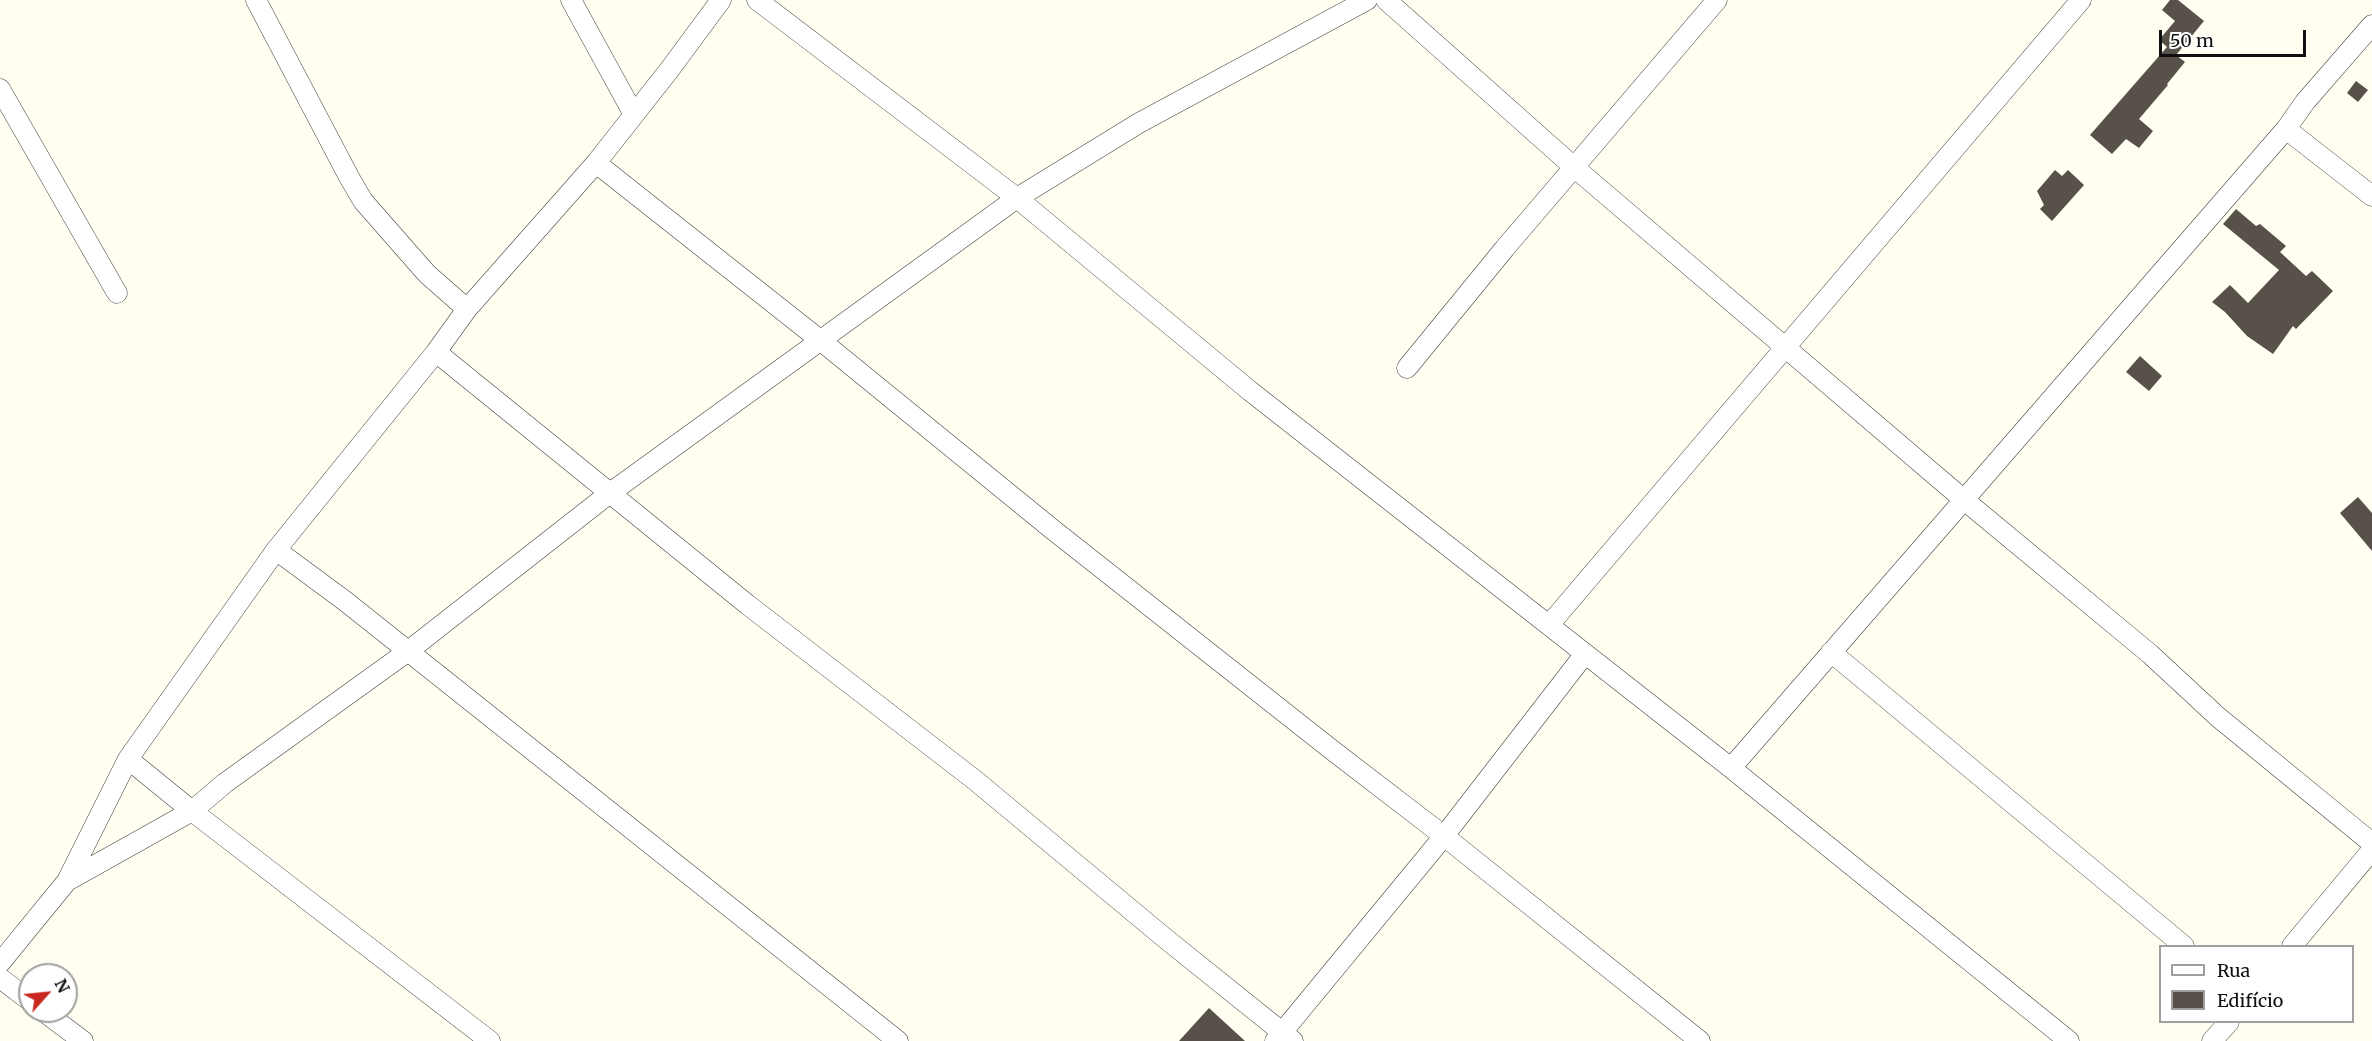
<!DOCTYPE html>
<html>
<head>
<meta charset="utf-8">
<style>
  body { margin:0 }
  #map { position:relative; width:2372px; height:1041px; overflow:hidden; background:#fffef0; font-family:Merriweather,serif }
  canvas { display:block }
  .legend { position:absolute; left:2159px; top:945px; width:195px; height:78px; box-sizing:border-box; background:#fff; border:2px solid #9f9f9f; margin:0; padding:8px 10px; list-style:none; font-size:18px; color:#0f0f0f }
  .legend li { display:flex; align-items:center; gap:12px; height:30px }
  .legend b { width:30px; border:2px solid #9f9f9f }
  .north { position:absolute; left:18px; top:963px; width:60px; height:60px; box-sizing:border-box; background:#fff; border:2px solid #9f9f9f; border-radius:50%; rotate:63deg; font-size:16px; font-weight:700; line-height:24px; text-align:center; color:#0f0f0f }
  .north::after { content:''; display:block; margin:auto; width:21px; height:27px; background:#c7281f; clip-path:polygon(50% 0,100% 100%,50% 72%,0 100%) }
  .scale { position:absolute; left:2159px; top:30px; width:147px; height:27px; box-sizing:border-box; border:3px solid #0f0f0f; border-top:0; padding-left:8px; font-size:18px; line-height:21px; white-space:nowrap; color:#0f0f0f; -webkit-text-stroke:4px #fff; paint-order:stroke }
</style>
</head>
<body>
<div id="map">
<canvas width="2372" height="1041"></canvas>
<ul class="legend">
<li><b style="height:8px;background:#fff"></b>Rua</li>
<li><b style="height:16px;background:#58514a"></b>Edifício</li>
</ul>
<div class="north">N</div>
<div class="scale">50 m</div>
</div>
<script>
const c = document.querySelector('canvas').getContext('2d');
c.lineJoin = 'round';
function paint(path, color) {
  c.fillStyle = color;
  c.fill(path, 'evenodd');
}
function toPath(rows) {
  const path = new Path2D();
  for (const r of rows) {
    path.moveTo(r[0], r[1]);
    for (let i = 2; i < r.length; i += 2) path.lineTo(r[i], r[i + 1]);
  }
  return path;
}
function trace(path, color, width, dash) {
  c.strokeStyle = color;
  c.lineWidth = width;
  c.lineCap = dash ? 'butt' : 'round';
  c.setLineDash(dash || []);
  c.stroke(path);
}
paint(toPath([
  [2170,0,2178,0,2204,21,2176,55,2185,62,2167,84,2168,85,2139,119,2153,131,2139,148,2126,139,2112,154,2090,135,2167,47,2159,40,2175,21,2162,10],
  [2356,81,2368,90,2358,102,2347,93],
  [2055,170,2062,176,2068,170,2084,185,2052,221,2040,209,2044,205,2037,191],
  [2236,209,2256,226,2260,224,2286,246,2280,252,2306,276,2312,271,2333,291,2296,329,2293,326,2273,354,2247,336,2225,312,2212,302,2230,285,2248,303,2279,270,2223,224],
  [2140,356,2162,376,2149,391,2126,372],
  [2358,497,2372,513,2372,551,2340,513],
  [1209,1008,1245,1041,1179,1041]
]), '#58514a');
const minor = toPath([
  [256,0,349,177,363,201,427,274,467,309],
  [571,0,633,113],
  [757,0,1017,198,1250,391,1731,768,2069,1041],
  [1386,0,1575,168,1963,499,2150,654,2218,717,2372,843],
  [0,89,117,293],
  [2286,129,2372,196],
  [596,163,820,340,1052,529,1332,750,1444,836,1700,1041],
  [436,352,748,605,976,781,1166,939,1293,1041],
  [1407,368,1505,248,1717,0],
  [276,550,345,601,898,1041],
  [1549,625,2081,0],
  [1831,652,2184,946],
  [128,759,192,811,490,1041],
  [1731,768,2286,129,2305,102,2372,25],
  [67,881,192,811,225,783,407,652,610,493,1017,198,1139,123,1367,0],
  [2292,946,2372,850],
  [0,963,67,881,128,759,276,550,436,352,467,309,596,163,670,69,721,0],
  [0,978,30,1001],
  [43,1011,83,1041],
  [1275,1041,1444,836,1584,655],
  [2212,1041,2229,1022]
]);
trace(minor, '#424242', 21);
trace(minor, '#fff', 20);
</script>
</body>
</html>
